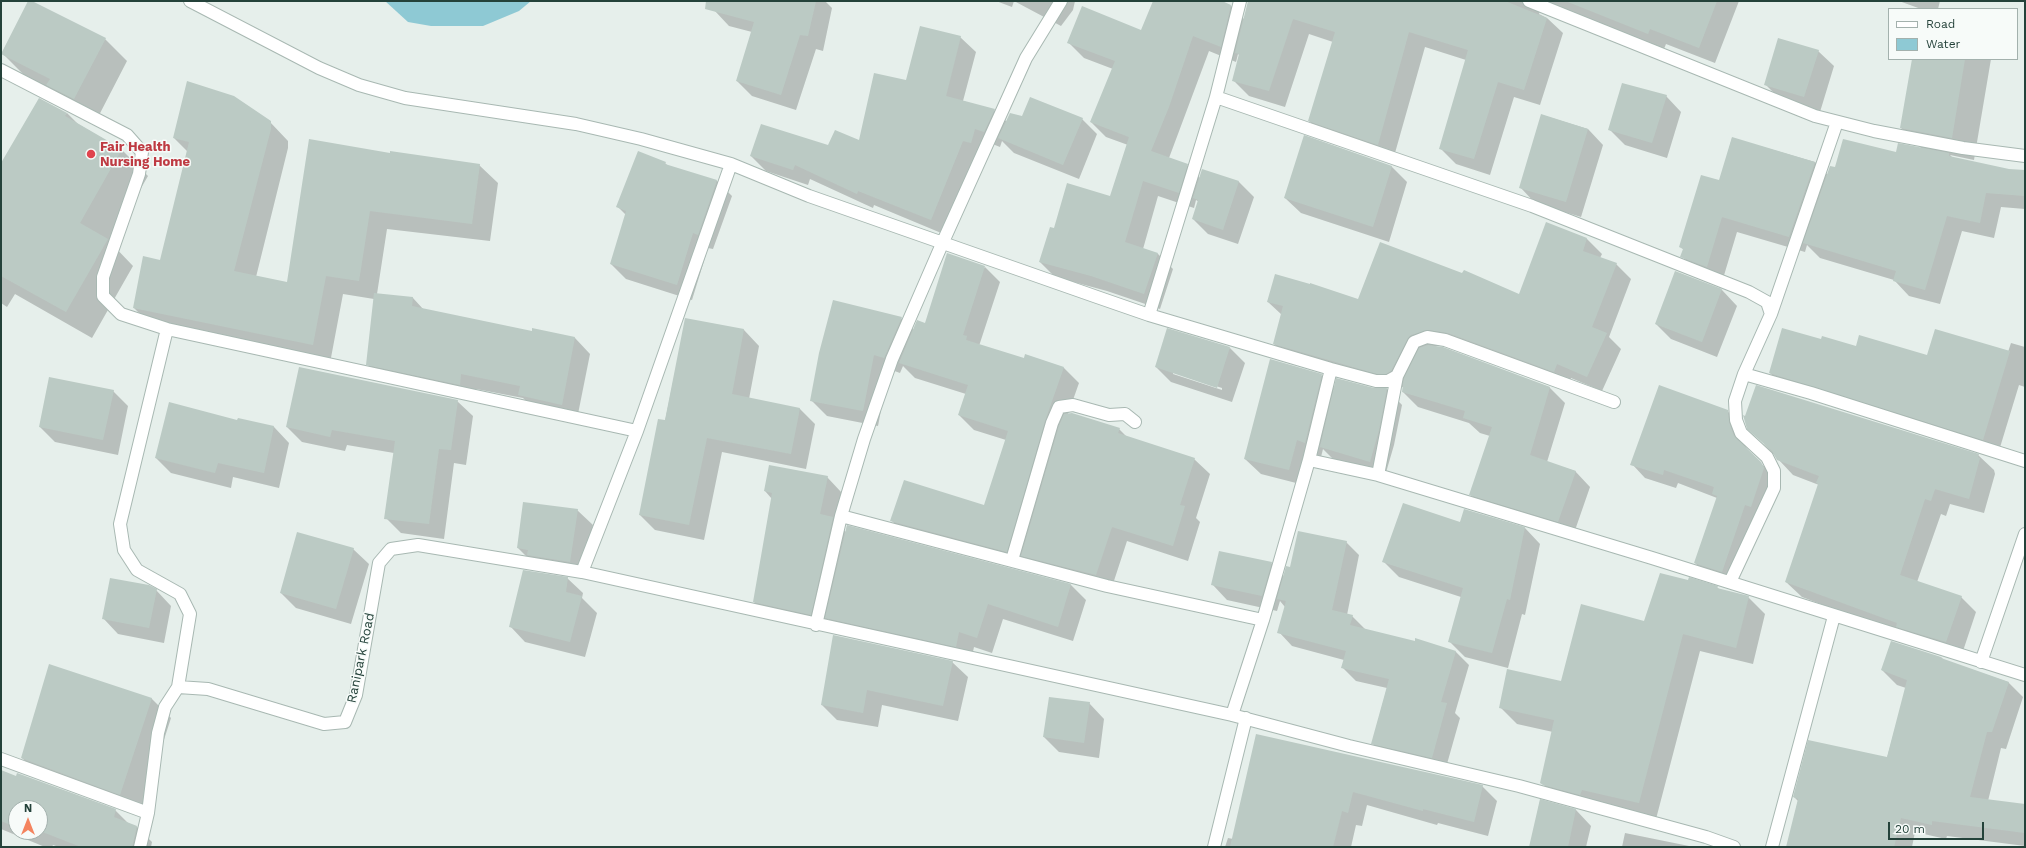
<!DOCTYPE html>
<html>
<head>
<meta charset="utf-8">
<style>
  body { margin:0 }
  #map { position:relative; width:2026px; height:848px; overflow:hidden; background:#e6efeb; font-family:"Work Sans",sans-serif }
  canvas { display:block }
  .frame { position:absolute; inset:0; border:2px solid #24423a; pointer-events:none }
  .legend { position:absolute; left:1888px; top:8px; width:130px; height:52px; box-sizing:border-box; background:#f7fbf9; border:1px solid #a3b1ad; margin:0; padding:5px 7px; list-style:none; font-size:12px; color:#24423a }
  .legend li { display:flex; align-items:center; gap:8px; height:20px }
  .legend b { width:20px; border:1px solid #a3b1ad }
  .north { position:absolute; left:8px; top:800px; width:40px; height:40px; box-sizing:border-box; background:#f7fbf9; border:1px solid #a3b1ad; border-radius:50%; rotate:0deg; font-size:11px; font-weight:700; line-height:16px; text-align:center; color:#24423a }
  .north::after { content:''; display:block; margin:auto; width:14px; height:18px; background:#f4845f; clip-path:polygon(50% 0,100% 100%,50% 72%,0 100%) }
  .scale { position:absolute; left:1888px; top:822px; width:96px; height:18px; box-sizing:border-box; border:2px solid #24423a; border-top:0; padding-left:5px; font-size:12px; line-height:14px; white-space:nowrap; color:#24423a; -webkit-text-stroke:3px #f7fbf9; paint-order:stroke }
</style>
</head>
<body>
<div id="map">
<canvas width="2026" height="848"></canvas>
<div class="frame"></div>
<ul class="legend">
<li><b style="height:5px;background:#fff"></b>Road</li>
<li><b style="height:11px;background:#8ec9d4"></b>Water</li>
</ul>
<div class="north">N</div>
<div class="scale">20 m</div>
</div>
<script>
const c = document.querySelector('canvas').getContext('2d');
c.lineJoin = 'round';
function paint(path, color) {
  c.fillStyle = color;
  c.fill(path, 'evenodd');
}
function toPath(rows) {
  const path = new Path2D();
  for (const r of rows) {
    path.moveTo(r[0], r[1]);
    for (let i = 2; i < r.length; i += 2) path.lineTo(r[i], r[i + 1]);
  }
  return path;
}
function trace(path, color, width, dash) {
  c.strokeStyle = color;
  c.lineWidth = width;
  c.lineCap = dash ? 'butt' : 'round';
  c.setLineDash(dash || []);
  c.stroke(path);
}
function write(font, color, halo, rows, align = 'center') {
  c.font = font + ' "Work Sans",sans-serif';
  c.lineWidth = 3;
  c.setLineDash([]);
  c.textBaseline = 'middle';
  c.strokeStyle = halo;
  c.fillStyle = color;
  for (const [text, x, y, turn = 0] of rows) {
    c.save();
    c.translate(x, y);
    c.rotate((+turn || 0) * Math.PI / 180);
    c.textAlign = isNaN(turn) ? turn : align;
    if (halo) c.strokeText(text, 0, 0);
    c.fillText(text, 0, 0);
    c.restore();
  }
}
paint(toPath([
  [385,1,531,1,519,11,483,26,431,26,408,22]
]), '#8ec9d4');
paint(toPath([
  [29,1,105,39,127,61,96,121,24,75,2,53],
  [717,1,825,1,832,8,823,51,816,49,796,110,752,96,737,81,752,32,729,26,714,10],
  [996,1,1075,1,1073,10,1061,26,1014,1,1012,7],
  [1154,1,1219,1,1231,6,1244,19,1249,1,1739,1,1715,63,1666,44,1664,49,1540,11,1539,14,1547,18,1563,33,1540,105,1514,97,1490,175,1456,164,1440,148,1466,60,1425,47,1393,160,1325,136,1309,121,1333,42,1309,34,1285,107,1249,96,1233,80,1240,56,1238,54,1236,62,1209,51,1169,158,1187,165,1200,178,1203,170,1239,182,1254,197,1238,244,1208,234,1193,219,1199,202,1196,200,1194,208,1158,196,1143,249,1158,254,1173,269,1160,309,1107,291,1055,277,1040,262,1054,230,1111,197,1128,145,1106,137,1091,122,1113,69,1084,58,1068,42,1142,31],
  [1899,1,1940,1,1938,9,1921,9],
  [960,37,976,52,963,101,994,110,1007,122,1022,117,1082,119,1097,134,1079,179,1014,153,1002,141,1000,147,990,143,946,235,874,205,873,208,810,179,808,185,766,171,751,156,860,142,907,81],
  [1818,51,1834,66,1820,112,1781,100,1766,85],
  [1913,59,1991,59,1974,160,1950,155,1953,158,2008,170,2025,171,2025,209,2001,207,1994,238,1962,231,1940,304,1909,296,1894,280,1820,258,1807,245,1805,252,1737,232,1722,282,1697,272,1682,256,1684,250,1681,247,1720,181,1732,138,1815,162,1828,175,1836,169,1922,149,1901,128],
  [1666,96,1681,112,1667,158,1625,145,1609,129],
  [67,113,78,124,122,150,148,176,110,242,133,266,92,338,15,294,7,307,1,303,1,165],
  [1542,115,1588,129,1603,145,1581,217,1535,203,1520,187],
  [270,122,288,141,288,148,256,277,288,283,391,154,479,165,498,183,490,241,387,229,377,294,413,298,424,310,532,333,533,330,575,338,590,354,577,419,535,410,523,398,476,389,475,399,383,379,367,364,374,299,343,294,330,363,152,326,134,308,161,261,188,152,174,138],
  [665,163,669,167,717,181,732,196,713,249,708,248,692,300,626,279,611,264,626,215,618,207],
  [1391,166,1407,182,1389,242,1301,213,1285,198],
  [1547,224,1587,239,1602,254,1600,258,1616,264,1631,279,1609,337,1621,349,1602,391,1571,378,1569,386,1443,344,1434,347,1549,387,1565,403,1547,462,1575,471,1590,487,1573,536,1485,510,1470,494,1490,436,1480,433,1469,423,1418,407,1403,392,1404,387,1393,388,1289,359,1274,344,1282,315,1268,302,1520,295],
  [985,267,1000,282,979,346,1024,360,1025,356,1064,368,1079,383,1068,414,1119,429,1127,437,1194,459,1210,474,1196,518,1200,522,1188,561,1127,541,1111,590,1037,571,1024,557,1022,566,907,536,892,521,985,507,1006,440,974,430,959,415,966,394,915,378,903,366,900,373,889,369,878,426,827,416,811,400,902,318,914,330,925,324],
  [1676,272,1722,290,1737,306,1717,357,1671,339,1656,324],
  [686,319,744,330,759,346,749,399,800,409,815,424,806,469,722,452,704,540,655,530,640,515,665,421],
  [1822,340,1857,348,1928,356,2008,352,2011,343,2025,347,2025,387,2019,385,1998,454,1785,388,1770,373],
  [1230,348,1245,363,1232,402,1171,382,1156,367],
  [1173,372,1222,388,1222,390,1173,374],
  [1322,375,1335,389,1387,389,1402,405,1394,445,1385,476,1336,462,1323,449,1321,457,1312,455,1304,485,1261,474,1245,459],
  [113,391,128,406,118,455,55,442,40,427],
  [457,401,473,416,466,465,454,463,444,539,401,533,386,518,394,453,347,445,345,451,302,442,287,427],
  [1727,411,1741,424,1742,437,1747,450,1774,476,1736,585,1708,576,1695,563,1717,498,1678,483,1676,488,1645,478,1632,464],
  [238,419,274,427,289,443,279,488,233,477,231,488,171,473,156,458,238,421],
  [1764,444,1978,455,1994,470,1995,474,1984,513,1950,504,1946,516,1941,514,1917,582,1961,597,1976,612,1961,657,1802,597,1786,582,1819,485,1793,475],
  [827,477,842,493,836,522,846,532,847,526,1071,585,1086,600,1073,641,1003,619,992,653,974,647,971,661,842,633,828,619,826,629,769,617,754,602,772,499,765,491],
  [577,510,593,525,585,577,533,563,518,548],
  [1465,510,1525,528,1540,544,1525,615,1522,614,1508,668,1465,657,1450,642,1461,597,1399,577,1383,561,1460,523],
  [1346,542,1359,555,1347,615,1352,616,1366,630,1415,642,1416,640,1456,652,1469,665,1455,713,1460,718,1445,771,1386,756,1372,743,1387,688,1356,681,1342,667,1344,660,1292,646,1279,632,1285,607,1280,601,1277,611,1227,600,1212,584,1271,563,1284,576,1291,568],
  [353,549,369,564,351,624,296,608,281,593],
  [567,578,583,593,582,598,597,613,585,657,525,642,510,626],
  [1717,587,1720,590,1748,597,1765,614,1753,664,1700,651,1656,819,1559,800,1542,783,1553,732,1517,724,1500,707,1561,682,1645,622],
  [156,590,171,606,164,643,118,634,103,618],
  [834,636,952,662,968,677,958,721,882,705,878,727,837,720,822,705],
  [1941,657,1944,660,2008,682,2023,697,2006,749,2001,748,1988,801,2025,805,2025,846,1947,836,1946,839,1915,832,1912,847,1787,847,1798,801,1794,797,1887,758,1906,688,1897,685,1882,670],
  [151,698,171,718,140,814,42,778,22,758],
  [1089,703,1104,719,1099,758,1059,752,1044,737],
  [1257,735,1482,786,1497,801,1488,836,1438,823,1437,825,1367,805,1362,826,1356,825,1351,847,1225,847,1228,838,1233,839],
  [1,772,115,810,129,824,137,827,152,842,151,847,59,847,53,845,52,847,45,847,1,829],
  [16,808,40,808,40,832,16,832],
  [1540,801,1576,810,1591,826,1586,847,1530,847],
  [1625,833,1694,847,1622,847]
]), '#0003');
paint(toPath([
  [28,1,32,1,106,38,74,99,46,85,50,79,1,54],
  [706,1,816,1,808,36,800,35,781,95,736,81,754,22,705,9],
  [1153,1,1222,1,1231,5,1221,47,1193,36,1169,107,1151,151,1188,164,1179,193,1143,181,1125,242,1158,253,1144,294,1091,276,1039,262,1050,227,1054,228,1067,183,1110,196,1129,137,1090,122,1115,61,1067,43,1082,6,1141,30],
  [1248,1,1505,1,1547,18,1524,90,1498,82,1474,159,1439,149,1468,50,1409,32,1378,145,1308,121,1335,32,1293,19,1269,91,1232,81,1239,54,1235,53],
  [1568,1,1717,1,1699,48,1650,29,1648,34,1568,2],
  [920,26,961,36,946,96,995,109,984,132,975,129,971,143,963,141,931,220,858,191,857,194,795,165,793,170,750,156,761,124,828,145,835,130,859,140,874,73,906,80],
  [1778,38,1819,50,1804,97,1764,85],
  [1912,59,1965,59,1952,138,1900,128],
  [187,81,234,96,271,121,271,129,234,271,287,282,309,139,390,153,390,151,480,164,472,224,370,211,359,281,326,276,313,345,133,308,143,256,160,260,189,142,173,138],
  [1622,83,1667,95,1652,143,1608,130],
  [1030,97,1083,118,1063,165,998,138,1010,113,1022,116],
  [39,98,67,113,65,116,122,149,80,223,108,239,66,312,1,276,1,163],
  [1541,114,1588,129,1566,202,1519,188],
  [1304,135,1392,166,1373,227,1284,198],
  [1732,137,1815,162,1789,237,1722,217,1707,267,1680,257,1683,249,1679,247,1701,175,1719,180],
  [1843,139,1896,152,1898,143,1949,153,1949,156,2009,169,2025,170,2025,196,1986,193,1980,223,1947,216,1925,290,1893,281,1896,271,1803,243,1830,166,1835,167],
  [638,151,666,162,665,164,717,180,698,235,693,233,677,285,610,264,626,211,616,207],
  [1202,169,1239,181,1223,230,1192,219,1198,200,1193,198],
  [1546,222,1587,238,1583,251,1617,263,1592,327,1607,333,1587,377,1557,364,1554,372,1448,333,1428,330,1411,335,1408,338,1391,371,1386,374,1377,374,1273,344,1283,306,1267,302,1275,274,1310,284,1310,283,1358,299,1380,242,1462,273,1464,270,1519,294],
  [947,253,985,266,963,335,967,336,966,340,1024,358,1025,354,1064,367,1045,421,1007,552,890,521,904,480,984,505,1008,431,958,415,968,385,899,363,917,320,925,323],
  [1675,271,1722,289,1702,342,1655,324],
  [374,293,413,297,412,306,532,331,532,328,575,337,562,405,518,395,520,386,461,374,460,385,366,365],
  [833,300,902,317,884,358,874,355,863,411,810,401,819,353],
  [685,318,744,329,732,394,800,408,791,454,707,438,689,525,639,515,658,419,665,420],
  [1167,328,1230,347,1217,388,1155,367],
  [1782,328,1821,339,1822,336,1856,346,1859,335,1927,355,1935,329,2010,351,1983,440,1769,373],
  [1428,345,1443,347,1550,387,1530,455,1576,471,1558,522,1469,495,1492,427,1463,418,1465,411,1402,392,1404,378,1419,348],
  [1270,359,1322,374,1305,443,1297,440,1289,470,1244,459],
  [299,367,458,400,451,450,439,449,429,524,384,519,395,441,332,430,330,437,286,427],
  [49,377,114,390,103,440,39,427],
  [1336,378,1374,388,1387,388,1379,430,1370,462,1320,447],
  [1659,385,1728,410,1729,422,1734,436,1761,462,1764,468,1751,507,1745,505,1722,572,1694,563,1717,496,1712,494,1714,487,1664,470,1663,475,1630,465],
  [1756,385,1979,454,1978,457,1980,458,1969,499,1935,489,1931,501,1925,499,1900,575,1962,596,1946,642,1896,627,1897,623,1785,582,1818,484,1816,483,1819,476,1777,460,1772,451,1747,429,1743,415,1745,416],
  [169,402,237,420,238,418,274,426,264,473,218,463,215,473,155,458],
  [1072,413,1120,428,1118,433,1195,458,1180,505,1185,506,1173,546,1112,527,1096,575,1021,556,1059,426,1064,414],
  [769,465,828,476,820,514,833,517,811,615,753,602,772,493,764,491],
  [523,502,578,509,570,562,527,555,528,550,517,548],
  [1403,503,1460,522,1464,509,1525,527,1510,600,1507,599,1492,653,1448,642,1463,588,1382,562],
  [847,525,1071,584,1058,627,988,604,977,638,959,632,956,647,825,618],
  [1298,531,1347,541,1332,610,1353,615,1350,625,1415,641,1415,638,1456,651,1441,702,1447,703,1432,758,1371,744,1389,679,1341,668,1346,651,1277,633,1286,601,1277,599,1286,566,1290,567],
  [297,532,354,548,336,609,280,593],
  [1219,551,1272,562,1262,596,1211,585],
  [523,570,568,577,566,592,582,596,570,642,509,627],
  [1660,573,1688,580,1689,577,1718,586,1717,588,1749,596,1736,648,1683,634,1639,803,1582,790,1580,795,1543,785,1540,783,1554,720,1499,708,1507,669,1561,681,1581,604,1644,621],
  [110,578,149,585,157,589,149,628,102,619],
  [833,635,953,661,943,706,867,690,863,713,821,705],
  [1891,641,1941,657,1941,658,2009,682,1992,732,1987,732,1970,797,2025,804,2025,833,1932,821,1932,825,1901,818,1894,847,1786,847,1798,799,1793,797,1808,740,1887,757,1907,680,1881,670],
  [49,664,152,698,120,795,21,758],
  [1049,697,1090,702,1084,743,1043,737],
  [1256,734,1483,785,1474,822,1423,809,1423,811,1353,792,1348,813,1342,811,1333,847,1230,847],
  [1,770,16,776,17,773,116,809,114,817,137,826,132,847,81,847,40,831,40,808,16,808,16,827,1,821],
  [1540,799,1576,809,1568,847,1529,847]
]), '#bbcac4');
const minor = toPath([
  [190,1,319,68,359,85,405,98,576,124,641,139,731,164,809,196,1097,297,1149,315,1331,369,1376,381,1388,381,1397,376,1414,342,1427,337,1445,340,1614,402],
  [1529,1,1815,116,1874,131,1963,148,2025,156],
  [1,70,127,135,142,152,139,174,103,277,103,296,121,314,167,329,637,431],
  [1216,97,1240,1],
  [731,164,637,431,582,572,1232,715,1349,746,1519,786,1706,837,1734,847],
  [1771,314,1837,122],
  [1149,315,1216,97,1532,206,1749,292,1767,302,1771,314,1744,374,1735,401,1736,420,1741,433,1767,457,1774,471,1774,488,1730,582],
  [167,329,120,524,124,550,137,570,180,594,190,614,178,687],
  [1744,374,1811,393,2025,461],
  [1309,460,1378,475,1652,558,2025,675],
  [1378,475,1397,376],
  [841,516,1107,586,1263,620],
  [1012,560,1052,423,1059,407,1073,405,1109,415,1125,414,1135,422],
  [816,625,841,516,864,439,892,359,942,244,1026,58,1061,1],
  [1981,662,2025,534],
  [1232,715,1263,620,1309,460,1331,369],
  [1,759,148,813],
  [140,847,148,813,158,733,165,707,178,687,208,689,324,724,345,722,356,695,379,563,391,549,418,545,582,572],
  [1214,847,1246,718],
  [1772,847,1834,616]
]);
trace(minor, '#a8b8b2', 14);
trace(minor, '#fff', 12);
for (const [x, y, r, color] of [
  [91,154,5,"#e0444e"]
]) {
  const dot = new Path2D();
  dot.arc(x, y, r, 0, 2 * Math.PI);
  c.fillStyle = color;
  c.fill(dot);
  trace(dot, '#f7fbf9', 1.5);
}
write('bold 13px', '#be3a42', '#f7fbf9', [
  ["Fair Health",100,147],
  ["Nursing Home",100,162]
], 'left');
write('13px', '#24423a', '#f7fbf9', [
  ["Ranipark Road",361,658,-78]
]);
</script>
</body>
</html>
